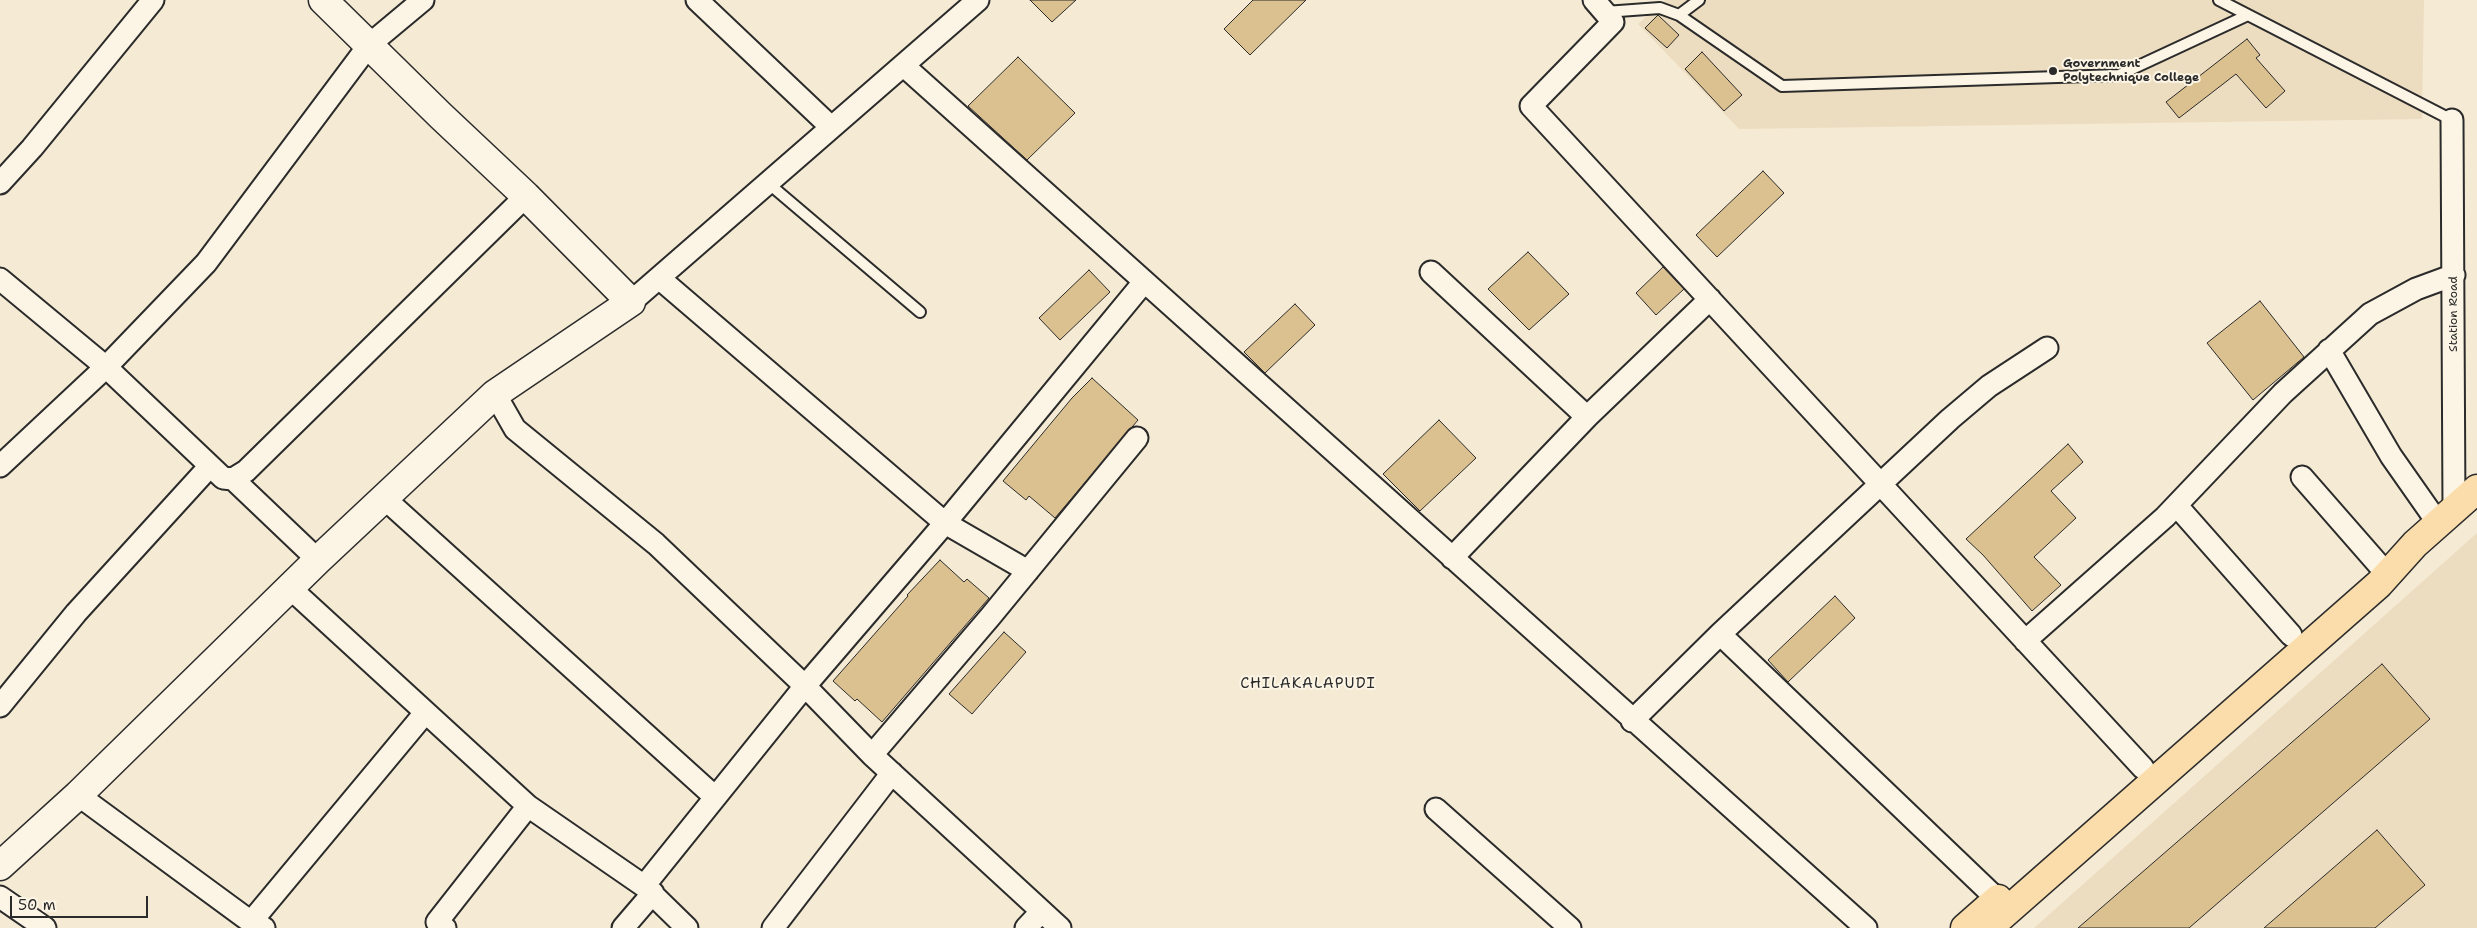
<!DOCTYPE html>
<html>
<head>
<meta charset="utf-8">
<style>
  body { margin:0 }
  #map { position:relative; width:2477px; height:928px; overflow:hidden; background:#f5ead4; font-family:"Shantell Sans",sans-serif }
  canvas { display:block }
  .scale { position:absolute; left:10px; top:896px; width:138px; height:22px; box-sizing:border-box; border:2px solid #2b2b2b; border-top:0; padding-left:6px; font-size:15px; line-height:18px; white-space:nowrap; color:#2b2b2b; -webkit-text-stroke:4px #fcf5e5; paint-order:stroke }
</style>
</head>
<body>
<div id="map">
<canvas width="2477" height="928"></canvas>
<div class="scale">50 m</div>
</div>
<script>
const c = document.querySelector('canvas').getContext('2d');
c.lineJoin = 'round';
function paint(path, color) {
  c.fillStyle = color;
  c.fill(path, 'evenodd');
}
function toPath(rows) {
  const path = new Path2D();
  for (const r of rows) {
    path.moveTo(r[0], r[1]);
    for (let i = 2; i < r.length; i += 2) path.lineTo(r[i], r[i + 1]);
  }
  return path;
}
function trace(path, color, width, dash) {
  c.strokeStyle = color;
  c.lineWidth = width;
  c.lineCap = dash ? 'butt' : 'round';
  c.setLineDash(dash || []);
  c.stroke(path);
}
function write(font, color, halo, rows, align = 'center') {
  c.font = font + ' "Shantell Sans",sans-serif';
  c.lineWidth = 4;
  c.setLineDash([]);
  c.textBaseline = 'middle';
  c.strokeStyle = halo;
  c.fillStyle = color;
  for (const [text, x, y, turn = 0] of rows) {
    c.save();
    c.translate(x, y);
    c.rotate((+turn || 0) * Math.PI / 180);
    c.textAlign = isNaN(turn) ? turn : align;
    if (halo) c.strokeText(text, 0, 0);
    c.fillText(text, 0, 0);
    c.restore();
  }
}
paint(toPath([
  [1665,0,2424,0,2422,119,1739,129,1638,24],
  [2477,533,2477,928,2034,928]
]), '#edddc0');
const building = toPath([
  [1030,0,1076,0,1052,22,1030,0],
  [1253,0,1306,0,1250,55,1224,29,1253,0],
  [1658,15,1679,35,1667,48,1645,28,1658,15],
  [2247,39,2260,55,2256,58,2285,91,2266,108,2236,74,2179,118,2166,102,2247,39],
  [1702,52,1742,95,1724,111,1685,69,1702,52],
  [1018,57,1075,113,1027,160,968,106,1018,57],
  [1763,171,1784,193,1717,257,1696,235,1763,171],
  [1528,252,1569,294,1529,330,1488,289,1528,252],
  [1663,267,1684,289,1656,315,1636,293,1663,267],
  [1089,270,1110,292,1060,340,1039,318,1089,270],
  [2260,301,2304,357,2253,400,2207,343,2260,301],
  [1295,304,1315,325,1265,373,1244,352,1295,304],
  [1092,378,1138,420,1055,518,1029,496,1026,500,1003,481,1072,398,1092,378],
  [1439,420,1476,458,1420,511,1383,474,1439,420],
  [2068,444,2083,462,2051,491,2076,518,2034,557,2061,585,2032,611,1983,555,1966,539,2068,444],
  [940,560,964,582,967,579,989,598,882,722,857,699,855,701,833,681,908,596,907,595,940,560],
  [1835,596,1855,618,1788,682,1768,660,1835,596],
  [1004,632,1026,652,972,714,949,694,1004,632],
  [2382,664,2430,719,2189,928,2078,928,2382,664],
  [2377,830,2425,885,2375,928,2264,928,2377,830]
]);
paint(building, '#dbc090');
trace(building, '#2b2b2b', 1);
const lane = toPath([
  [2219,0,2452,120],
  [1605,12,1660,8,1679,15,1699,0],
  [1679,15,1782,86,2119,75,2248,15],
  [768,183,920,312]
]);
const street = toPath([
  [697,0,831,127],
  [1594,0,1613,22,1531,106,2143,768],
  [904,66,1866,928],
  [2452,120,2454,509],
  [0,183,32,148,153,0],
  [1431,272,1587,417],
  [659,278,945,523,1028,571],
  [0,279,106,367,223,478,233,479,246,471,526,196],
  [631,302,978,0],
  [2329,350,2391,456,2438,523],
  [495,394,515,429,656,544,805,686,872,755,1060,928],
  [0,466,106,367,206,263,369,45,423,0],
  [2302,477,2379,565],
  [233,479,318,560],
  [384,498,715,797],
  [2177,506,2291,635],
  [1452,558,1587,417,1710,299],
  [290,588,528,806,644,886,687,928],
  [1720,634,1997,899],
  [2025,641,2165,517,2283,393,2370,314,2416,289,2454,275],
  [0,706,76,613,210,466],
  [1632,721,1720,634,1950,419,1989,386,2047,348],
  [872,755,990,617,1137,438],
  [78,795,251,922,264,928],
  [1436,809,1570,928],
  [644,886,805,686,945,523,1144,282],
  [0,897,45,928],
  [251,922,425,713],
  [445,928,437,922,528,806],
  [623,928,653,893],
  [773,928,892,773],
  [1026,928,1041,912]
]);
const secondary = toPath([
  [0,866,78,795,318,560,495,394,631,302,526,196,441,116,323,0]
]);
const primary = toPath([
  [1965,928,1998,899],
  [1988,928,2379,584,2415,544,2477,489]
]);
trace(lane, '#2b2b2b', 14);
trace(street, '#2b2b2b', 25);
trace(secondary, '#2b2b2b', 31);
trace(primary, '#2b2b2b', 31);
trace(lane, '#fcf5e5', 10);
trace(street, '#fcf5e5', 21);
trace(secondary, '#fcf5e5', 28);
trace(primary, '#faddab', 28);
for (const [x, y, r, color] of [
  [2053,71,5,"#2b2b2b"]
]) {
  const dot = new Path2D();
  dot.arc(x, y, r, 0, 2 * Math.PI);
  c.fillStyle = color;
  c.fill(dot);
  trace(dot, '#fcf5e5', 2);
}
write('bold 12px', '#2b2b2b', '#fcf5e5', [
  ["Government",2063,64],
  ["Polytechnique College",2063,78]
], 'left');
write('12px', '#2b2b2b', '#fcf5e5', [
  ["Station Road",2454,314,-90]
]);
c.letterSpacing = '1px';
write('15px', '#2b2b2b', '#fcf5e5', [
  ["CHILAKALAPUDI",1308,684]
]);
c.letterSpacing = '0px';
</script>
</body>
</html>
